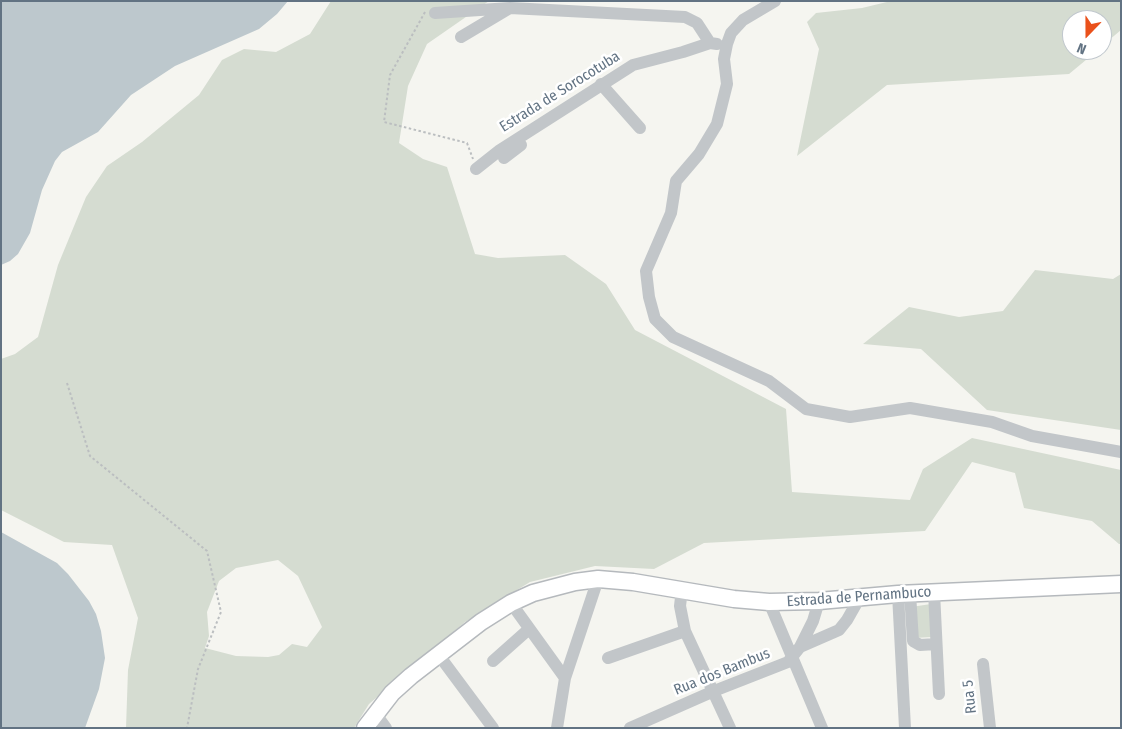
<!DOCTYPE html>
<html>
<head>
<meta charset="utf-8">
<style>
  body { margin:0 }
  #map { position:relative; width:1122px; height:729px; overflow:hidden; background:#f5f5f0; font-family:"Fira Sans Condensed",sans-serif }
  canvas { display:block }
  .frame { position:absolute; inset:0; border:2px solid #627383; pointer-events:none }
  .north { position:absolute; left:1062px; top:10px; width:50px; height:50px; box-sizing:border-box; background:#fff; border:1px solid #c0c7cd; border-radius:50%; rotate:202deg; font-size:14px; font-weight:700; line-height:20px; text-align:center; color:#627383 }
  .north::after { content:''; display:block; margin:auto; width:18px; height:22px; background:#ea511b; clip-path:polygon(50% 0,100% 100%,50% 72%,0 100%) }
</style>
</head>
<body>
<div id="map">
<canvas width="1122" height="729"></canvas>
<div class="frame"></div>
<div class="north">N</div>
</div>
<script>
const c = document.querySelector('canvas').getContext('2d');
c.lineJoin = 'round';
function paint(path, color) {
  c.fillStyle = color;
  c.fill(path, 'evenodd');
}
function toPath(rows) {
  const path = new Path2D();
  for (const r of rows) {
    path.moveTo(r[0], r[1]);
    for (let i = 2; i < r.length; i += 2) path.lineTo(r[i], r[i + 1]);
  }
  return path;
}
function trace(path, color, width, dash) {
  c.strokeStyle = color;
  c.lineWidth = width;
  c.lineCap = dash ? 'butt' : 'round';
  c.setLineDash(dash || []);
  c.stroke(path);
}
function write(font, color, halo, rows, align = 'center') {
  c.font = font + ' "Fira Sans Condensed",sans-serif';
  c.lineWidth = 5;
  c.setLineDash([]);
  c.textBaseline = 'middle';
  c.strokeStyle = halo;
  c.fillStyle = color;
  for (const [text, x, y, turn = 0] of rows) {
    c.save();
    c.translate(x, y);
    c.rotate((+turn || 0) * Math.PI / 180);
    c.textAlign = isNaN(turn) ? turn : align;
    if (halo) c.strokeText(text, 0, 0);
    c.fillText(text, 0, 0);
    c.restore();
  }
}
paint(toPath([
  [331,1,489,1,427,44,408,86,399,143,423,159,447,167,475,254,498,258,565,255,606,284,635,330,786,409,792,492,910,500,923,469,972,438,1121,470,1121,544,1119,544,1092,521,1024,508,1015,473,972,462,925,531,704,543,654,569,595,566,530,582,465,622,369,704,354,728,126,728,128,670,138,618,112,545,64,542,1,510,1,359,15,354,38,337,58,265,86,197,107,166,142,142,199,95,222,60,244,49,276,52,310,34],
  [278,560,298,576,322,627,307,647,292,644,279,655,268,657,236,656,205,648,209,636,207,612,219,581,236,568],
  [891,1,1121,1,1121,30,1102,46,1102,20,1072,20,1072,50,1098,50,1069,74,887,85,797,156,819,49,807,22,816,13,862,8],
  [1035,270,1113,279,1121,274,1121,430,987,410,921,349,863,344,909,307,959,317,1003,311],
  [931,604,932,637,914,638,911,607]
]), '#d5dcd1');
paint(toPath([
  [1,1,288,1,277,14,259,29,175,66,131,95,98,132,62,152,55,161,42,190,30,233,18,254,10,261,1,265],
  [1,532,57,563,68,574,89,601,96,614,101,631,105,658,99,689,85,728,1,728]
]), '#bdc8cd');
const major = toPath([
  [365,728,392,693,411,676,481,622,511,603,533,593,575,582,598,579,633,582,734,599,769,602,819,601,898,594,1121,584]
]);
trace(major, '#b5b9bd', 19);
trace(toPath([
  [425,12,390,75,384,122,467,143,473,159],
  [67,383,90,456,207,551,221,612,198,669,187,728]
]), '#bbbec0', 2, [2.5, 2.5]);
trace(toPath([
  [775,1,743,20,731,33,727,44,724,59,727,84,717,124,699,154,676,181,671,213,646,271,649,297,655,319,673,337,769,381,806,409,850,417,910,408,992,422,1032,436,1121,452],
  [435,13,510,8,685,17,697,23,710,43],
  [461,37,508,9],
  [601,84,640,128],
  [504,158,521,145],
  [476,169,500,150,633,65,683,52,710,43,717,44],
  [682,589,680,606,685,631,730,728],
  [934,592,939,694],
  [910,593,913,641,920,645,936,644],
  [898,594,905,728],
  [769,602,822,728],
  [511,603,565,678],
  [800,647,839,630,847,620,860,597],
  [438,654,493,728],
  [608,658,685,631],
  [493,661,529,629],
  [983,664,990,728],
  [375,713,386,728],
  [557,728,565,678,598,579],
  [630,728,714,691,788,662,800,647,813,621,819,601]
]), '#c2c6c9', 12);
trace(major, '#fff', 16);
write('15px', '#627383', '#fff', [
  ["Estrada de Sorocotuba",560,92,-32],
  ["Estrada de Pernambuco",859,597,-4],
  ["Rua dos Bambus",722,672,-22],
  ["Rua 5",970,697,-96]
]);
</script>
</body>
</html>
